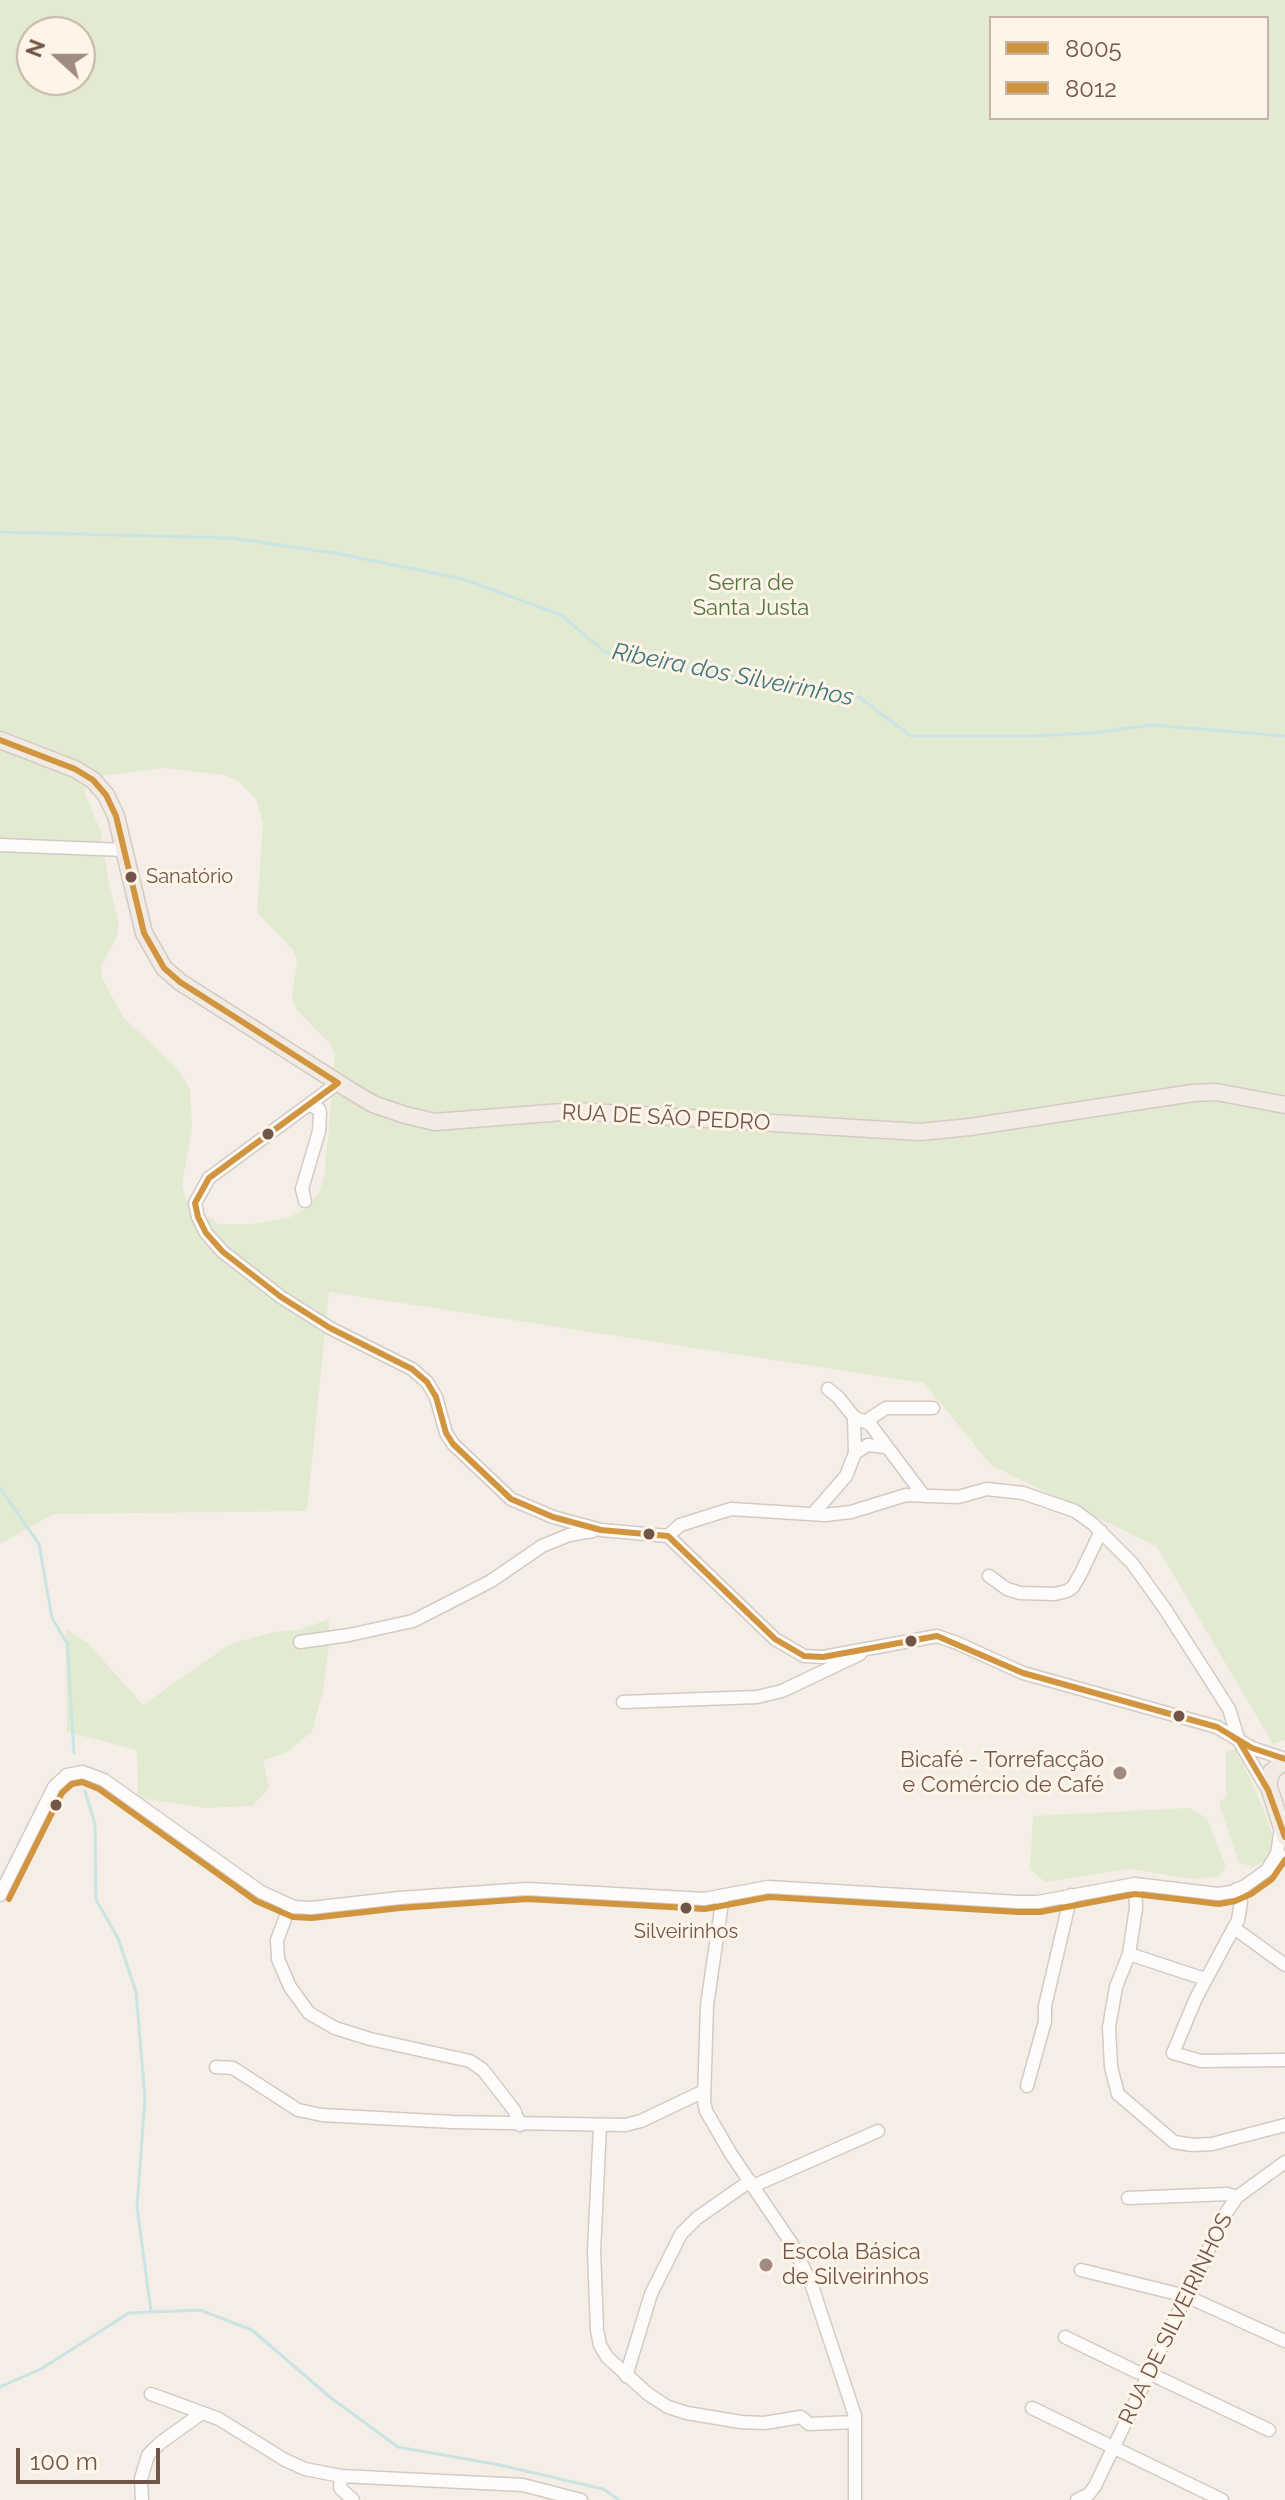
<!DOCTYPE html>
<html>
<head>
<meta charset="utf-8">
<style>
  body { margin:0 }
  #map { position:relative; width:1285px; height:2500px; overflow:hidden; background:#f5eee7; font-family:Raleway,sans-serif }
  canvas { display:block }
  .legend { position:absolute; left:989px; top:16px; width:280px; height:104px; box-sizing:border-box; background:#fef4e7; border:2px solid #c6b4a8; margin:0; padding:10px 14px; list-style:none; font-size:24px; color:#715549 }
  .legend li { display:flex; align-items:center; gap:16px; height:40px }
  .legend b { width:40px; border:2px solid #c6b4a8 }
  .north { position:absolute; left:16px; top:16px; width:80px; height:80px; box-sizing:border-box; background:#fef4e7; border:2px solid #c6b4a8; border-radius:50%; rotate:291deg; font-size:22px; font-weight:700; line-height:32px; text-align:center; color:#715549 }
  .north::after { content:''; display:block; margin:auto; width:28px; height:36px; background:#9f8b80; clip-path:polygon(50% 0,100% 100%,50% 72%,0 100%) }
  .scale { position:absolute; left:16px; top:2448px; width:144px; height:36px; box-sizing:border-box; border:4px solid #715549; border-top:0; padding-left:10px; font-size:24px; line-height:28px; white-space:nowrap; color:#715549; -webkit-text-stroke:6px #fef4e7; paint-order:stroke }
</style>
</head>
<body>
<div id="map">
<canvas width="1285" height="2500"></canvas>
<ul class="legend">
<li><b style="height:10px;background:#d2953f"></b>8005</li>
<li><b style="height:10px;background:#d2953f"></b>8012</li>
</ul>
<div class="north">N</div>
<div class="scale">100 m</div>
</div>
<script>
const c = document.querySelector('canvas').getContext('2d');
c.lineJoin = 'round';
function paint(path, color) {
  c.fillStyle = color;
  c.fill(path, 'evenodd');
}
function toPath(rows) {
  const path = new Path2D();
  for (const r of rows) {
    path.moveTo(r[0], r[1]);
    for (let i = 2; i < r.length; i += 2) path.lineTo(r[i], r[i + 1]);
  }
  return path;
}
function trace(path, color, width, dash) {
  c.strokeStyle = color;
  c.lineWidth = width;
  c.lineCap = dash ? 'butt' : 'round';
  c.setLineDash(dash || []);
  c.stroke(path);
}
function write(font, color, halo, rows, align = 'center') {
  c.font = font + ' Raleway,sans-serif';
  c.lineWidth = 6;
  c.setLineDash([]);
  c.textBaseline = 'middle';
  c.strokeStyle = halo;
  c.fillStyle = color;
  for (const [text, x, y, turn = 0] of rows) {
    c.save();
    c.translate(x, y);
    c.rotate((+turn || 0) * Math.PI / 180);
    c.textAlign = isNaN(turn) ? turn : align;
    if (halo) c.strokeText(text, 0, 0);
    c.fillText(text, 0, 0);
    c.restore();
  }
}
paint(toPath([
  [0,0,1285,0,1285,1740,1273,1744,1157,1547,991,1465,924,1383,329,1292,307,1511,54,1514,0,1544],
  [991,18,1267,18,1267,118,991,118],
  [32,32,80,32,80,80,32,80],
  [164,768,224,775,237,780,256,799,263,823,257,912,293,950,297,960,292,998,297,1010,330,1044,335,1055,325,1173,319,1193,306,1209,290,1217,254,1224,219,1224,192,1207,186,1199,182,1185,192,1129,190,1089,178,1069,123,1017,102,978,101,967,117,936,119,924,108,879,101,832,86,796,85,788,91,781,103,776],
  [329,1619,329,1647,323,1690,312,1732,282,1755,263,1760,269,1788,252,1806,206,1808,138,1798,137,1750,67,1732,66,1629,88,1643,143,1705,230,1644,274,1632,299,1630],
  [1235,1749,1251,1780,1270,1826,1275,1846,1269,1859,1253,1867,1239,1863,1219,1802,1226,1797,1226,1752],
  [1189,1808,1207,1818,1226,1867,1219,1876,1194,1879,1130,1869,1045,1882,1030,1869,1033,1816]
]), '#e2ead2');
trace(toPath([
  [0,532,232,538,340,554,463,579,561,615,605,652,793,688,859,697,911,736,1032,736,1093,733,1151,725,1285,736],
  [0,1488,39,1544,52,1618,67,1643,74,1753],
  [85,1791,95,1824,96,1900,118,1938,136,1992,145,2098,137,2207,151,2311],
  [0,2387,41,2369,129,2313,200,2310,252,2330,331,2398,398,2447,500,2465,603,2489,619,2500]
]), '#cae4e4', 3);
const minor = toPath([
  [0,845,124,850],
  [338,1083,209,1178,195,1203,198,1217,206,1233,223,1252,281,1297,330,1328,412,1369,427,1382,436,1397,446,1433,453,1444,511,1499,553,1517,601,1530,668,1536,775,1639,804,1656,823,1657,937,1636,957,1643,1023,1673,1217,1727,1252,1748,1285,1759],
  [305,1201,302,1189,319,1131,320,1113,319,1109,309,1105],
  [854,1417,870,1424,924,1496],
  [866,1421,886,1408,933,1408],
  [855,1453,868,1445,885,1447],
  [813,1514,846,1476,855,1453,854,1417,838,1397,828,1389],
  [668,1536,680,1525,731,1509,825,1515,851,1512,906,1495,958,1497,987,1489,1023,1493,1075,1511,1093,1524,1132,1563,1165,1609,1229,1709,1239,1741,1268,1790],
  [989,1576,1007,1589,1020,1593,1055,1594,1067,1591,1073,1587,1081,1573,1101,1531],
  [300,1642,349,1635,413,1621,491,1581,542,1546,569,1535,593,1531],
  [623,1702,757,1697,782,1691,860,1654],
  [1269,1867,1277,1854,1281,1828],
  [1135,1884,1136,1908,1129,1954,1116,1987,1109,2027,1111,2067,1118,2094,1174,2142,1193,2145,1212,2144,1285,2125],
  [1237,1889,1241,1902,1238,1920,1196,1998,1173,2053,1201,2061,1285,2060],
  [0,1895,54,1787,67,1775,83,1772,104,1780,261,1892,294,1907,311,1908,399,1898,527,1889,704,1899,768,1887,785,1888,1018,1902,1038,1902,1135,1884,1218,1894,1232,1892,1245,1886,1285,1857],
  [723,1896,707,2005,704,2101,706,2111,731,2154,792,2244,812,2286,855,2416,855,2500],
  [290,1906,277,1940,278,1959,290,1987,309,2013,335,2028,370,2039,470,2061,483,2070,514,2110,520,2125],
  [1234,1928,1285,1965],
  [1129,1954,1205,1979],
  [216,2067,233,2068,298,2110,322,2115,453,2122,625,2125,641,2121,704,2091],
  [1027,2086,1045,2021,1045,2006,1071,1895],
  [600,2126,594,2251,597,2330,600,2345,607,2357,648,2394,668,2407,687,2413,741,2422,764,2423,801,2417,809,2424,855,2422],
  [753,2186,878,2131],
  [1128,2198,1227,2194,1237,2197],
  [1081,2270,1186,2296,1285,2341],
  [1065,2337,1137,2372,1155,2376,1269,2430],
  [626,2376,651,2294,681,2234,697,2218,750,2181],
  [151,2394,219,2419,285,2460,305,2469,341,2476,523,2485,581,2500],
  [1032,2408,1222,2500],
  [341,2476,340,2488,353,2500],
  [142,2500,141,2479,148,2455,160,2443,202,2413],
  [1077,2500,1089,2494,1095,2486,1226,2213,1237,2197,1285,2162]
]);
const major = toPath([
  [0,740,75,769,93,780,106,795,116,816,144,933,164,968,180,982,348,1089,373,1104,405,1115,435,1122,575,1111,920,1132,970,1127,1193,1093,1216,1092,1285,1105],
  [1285,1761,1272,1771,1268,1784,1285,1837]
]);
trace(minor, '#d3cac4', 15);
trace(major, '#d4cac4', 19);
trace(minor, '#fefcfb', 12);
trace(major, '#f1ebe4', 16);
trace(toPath([
  [0,740,75,769,93,780,106,795,116,816,144,933,164,968,180,982,338,1083,209,1178,195,1203,198,1217,206,1233,223,1252,281,1297,330,1328,412,1369,427,1382,436,1397,446,1433,453,1444,511,1499,553,1517,601,1530,668,1536,775,1639,804,1656,823,1657,937,1636,1023,1673,1217,1727,1252,1748,1285,1759],
  [1233,1737,1239,1741,1268,1790,1285,1837]
]), '#d2953f', 6);
trace(toPath([
  [9,1899,62,1793,72,1784,82,1782,99,1789,256,1901,293,1917,312,1918,400,1908,527,1899,705,1909,769,1897,1018,1912,1040,1912,1135,1894,1219,1904,1235,1901,1251,1894,1272,1879,1285,1860]
]), '#d2953f', 6);
for (const [x, y, r, color] of [
  [131,877,7,"#715549"],
  [268,1134,7,"#715549"],
  [649,1534,7,"#715549"],
  [911,1641,7,"#715549"],
  [1179,1716,7,"#715549"],
  [1120,1773,8,"#9f8b80"],
  [56,1805,7,"#715549"],
  [686,1908,7,"#715549"],
  [766,2265,8,"#9f8b80"]
]) {
  const dot = new Path2D();
  dot.arc(x, y, r, 0, 2 * Math.PI);
  c.fillStyle = color;
  c.fill(dot);
  trace(dot, '#fef4e7', 3);
}
write('20px', '#715549', '#fef4e7', [
  ["Sanatório",146,877],
  ["Silveirinhos",686,1932,"center"]
], 'left');
write('22px', '#547642', '#fef4e7', [
  ["Serra de",751,583],
  ["Santa Justa",751,608]
]);
write('22px', '#715549', '#fef4e7', [
  ["RUA DE SÃO PEDRO",666,1118,3],
  ["RUA DE SILVEIRINHOS",1176,2319,-64]
]);
write('22px', '#715549', '#fef4e7', [
  ["Bicafé - Torrefacção",1104,1760],
  ["e Comércio de Café",1104,1785],
  ["Escola Básica",782,2252,"left"],
  ["de Silveirinhos",782,2277,"left"]
], 'right');
write('italic 24px', '#41777d', '#fef4e7', [
  ["Ribeira dos Silveirinhos",733,675,11]
]);
</script>
</body>
</html>
